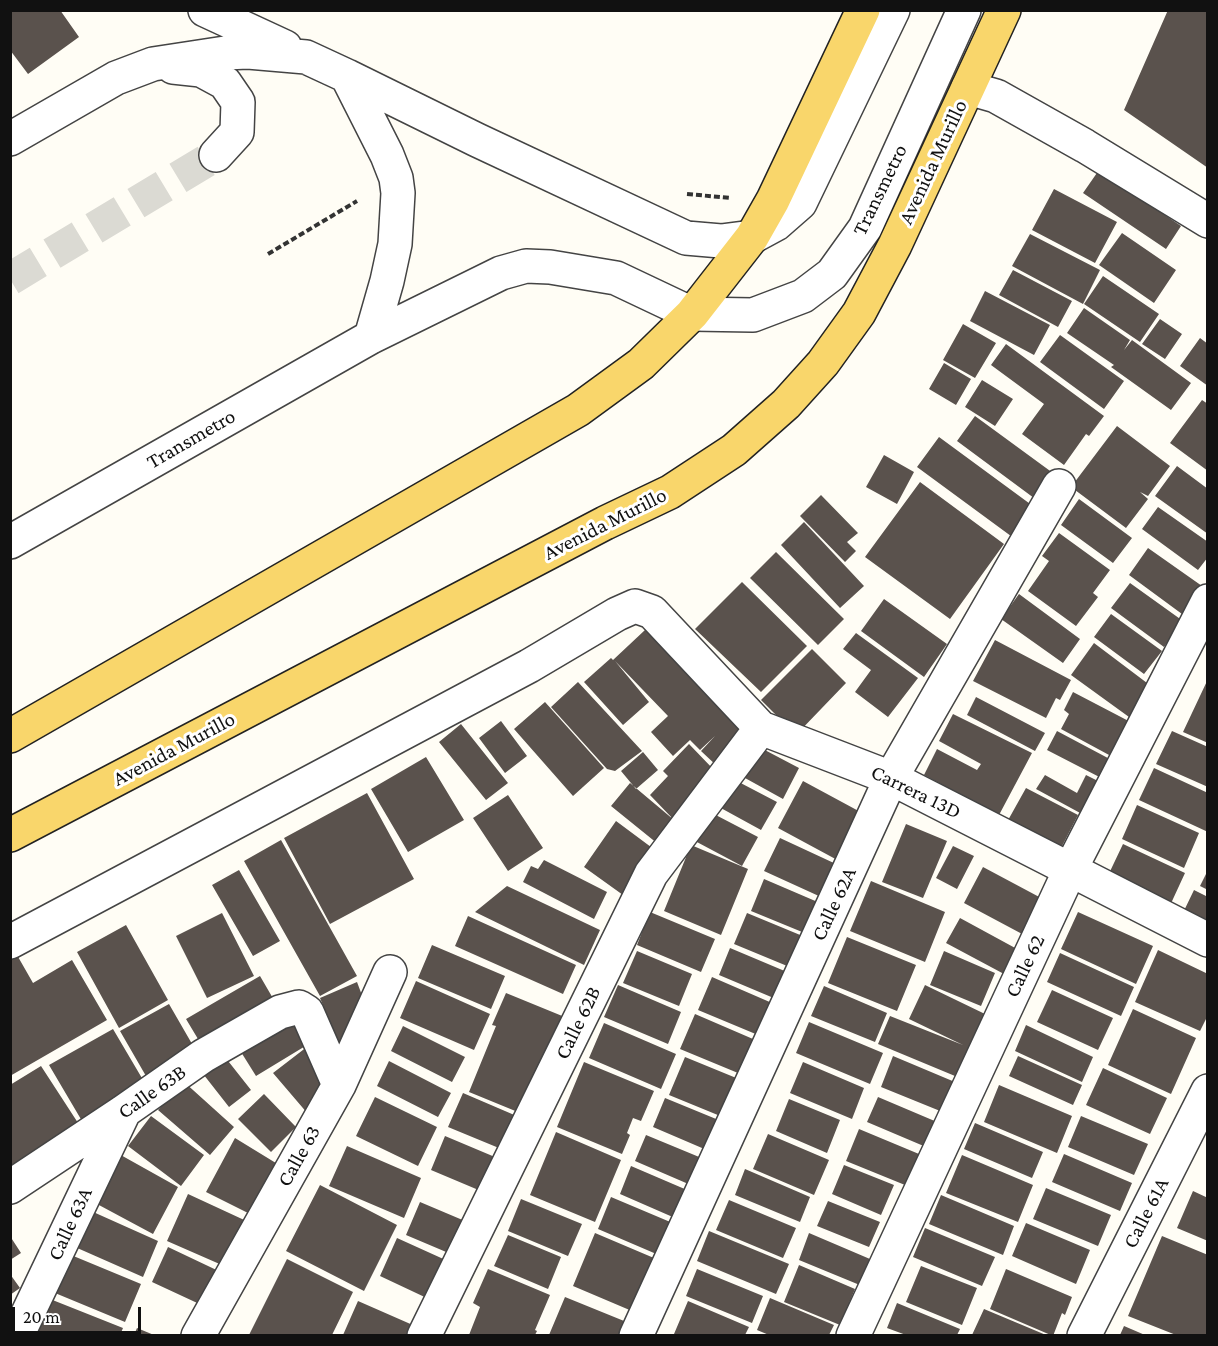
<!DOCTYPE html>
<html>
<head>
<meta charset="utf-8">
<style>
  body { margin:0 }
  #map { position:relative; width:1218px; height:1346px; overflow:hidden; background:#fffdf5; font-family:"Crimson Pro",serif }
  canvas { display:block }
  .frame { position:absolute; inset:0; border:12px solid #111; pointer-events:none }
  .scale { position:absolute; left:12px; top:1307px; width:129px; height:27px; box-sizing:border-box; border:3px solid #111; border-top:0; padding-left:8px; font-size:18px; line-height:21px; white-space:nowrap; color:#111; -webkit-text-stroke:4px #fff; paint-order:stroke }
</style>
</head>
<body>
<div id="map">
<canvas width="1218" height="1346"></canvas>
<div class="frame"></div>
<div class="scale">20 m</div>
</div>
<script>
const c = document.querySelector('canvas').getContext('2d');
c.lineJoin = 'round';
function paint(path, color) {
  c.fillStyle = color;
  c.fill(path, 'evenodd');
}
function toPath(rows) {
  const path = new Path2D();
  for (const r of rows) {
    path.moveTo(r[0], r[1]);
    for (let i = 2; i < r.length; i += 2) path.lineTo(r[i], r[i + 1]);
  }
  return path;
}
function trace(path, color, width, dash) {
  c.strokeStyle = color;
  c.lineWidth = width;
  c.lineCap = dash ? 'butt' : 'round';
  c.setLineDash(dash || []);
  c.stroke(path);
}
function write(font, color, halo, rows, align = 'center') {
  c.font = font + ' "Crimson Pro",serif';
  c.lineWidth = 6;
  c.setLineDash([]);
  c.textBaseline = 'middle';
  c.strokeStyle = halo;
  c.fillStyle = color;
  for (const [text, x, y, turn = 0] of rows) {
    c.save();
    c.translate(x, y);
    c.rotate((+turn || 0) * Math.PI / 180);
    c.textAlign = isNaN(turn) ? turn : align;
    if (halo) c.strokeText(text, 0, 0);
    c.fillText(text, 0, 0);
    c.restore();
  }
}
paint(toPath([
  [10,10,60,10,79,37,28,74,10,50],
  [1168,10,1208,10,1208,168,1124,110],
  [1099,170,1181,226,1166,249,1083,193],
  [1054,189,1117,222,1095,263,1032,230],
  [1122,233,1176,270,1154,303,1099,265],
  [1030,234,1100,270,1083,304,1012,266],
  [1013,270,1072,301,1058,327,999,295],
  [1103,276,1159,314,1140,342,1084,304],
  [985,291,1050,325,1034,355,970,321],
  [1084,308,1130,340,1124,350,1132,340,1191,383,1171,410,1111,367,1114,365,1067,333],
  [1160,319,1182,334,1165,359,1142,344],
  [963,324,996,343,975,378,943,360],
  [1060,335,1124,381,1104,409,1040,362],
  [1200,338,1208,344,1208,386,1180,366],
  [1006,344,1104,416,1089,436,1086,434,1064,465,1022,434,1044,404,991,365],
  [944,363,971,379,956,405,929,389],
  [982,380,1013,399,995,426,965,407],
  [1202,400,1208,404,1208,471,1170,443],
  [975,416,1057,476,1038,501,957,441],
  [1117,426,1170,466,1148,496,1140,492,1148,499,1126,528,1071,487],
  [939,437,1037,509,1015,539,917,467],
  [884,455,914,472,897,504,866,487],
  [1177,466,1208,489,1208,534,1155,496],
  [920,482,1004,544,950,619,865,557],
  [821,495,858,533,847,542,856,551,845,562,800,516],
  [1079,499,1132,538,1113,563,1061,525],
  [1158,507,1208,542,1208,557,1198,570,1142,529],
  [804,522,864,586,840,608,781,545],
  [1059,533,1110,570,1093,593,1098,597,1076,626,1028,591,1049,561,1042,556],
  [1148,548,1202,586,1182,614,1129,575],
  [776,552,844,619,818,645,750,578],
  [742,582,807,646,761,692,695,629],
  [1130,583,1183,621,1164,647,1111,608],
  [1019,594,1080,639,1063,663,1001,619],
  [884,599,947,644,924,677,861,631],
  [1111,614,1162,651,1144,674,1094,637],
  [645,630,749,736,718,767,701,751,715,736,700,750,690,740,673,756,651,732,668,716,615,661,649,702,623,725,584,682,611,658,613,660],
  [856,633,918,678,888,717,855,692,871,670,843,649],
  [995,640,1071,680,1060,700,1056,698,1046,718,973,681],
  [1094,643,1151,686,1129,717,1071,675],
  [812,649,846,683,796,735,761,700],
  [1208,679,1208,743,1183,732],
  [578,682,642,751,615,771,607,769,551,707],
  [1073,692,1142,728,1122,762,1061,729,1069,714,1064,710],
  [976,697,1045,733,1035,751,967,715],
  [545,702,604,768,573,796,514,729],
  [953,714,1032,753,999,815,924,775,937,749,977,770,981,764,939,741],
  [501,721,527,756,505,773,479,738],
  [461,724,508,783,486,800,439,742],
  [1057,731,1121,765,1111,783,1047,750],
  [1172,731,1208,747,1208,787,1156,764],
  [689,744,715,771,658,844,611,806,630,783,674,820,650,795,668,776,663,771],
  [761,748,799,768,783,799,745,778],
  [643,752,658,770,636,789,621,771],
  [426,757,464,820,408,852,371,789],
  [1154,768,1208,793,1208,832,1139,800],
  [1045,775,1077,793,1086,775,1110,787,1093,820,1036,789],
  [733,779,777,802,761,830,719,807],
  [803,781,866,815,841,862,778,828],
  [1026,788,1078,815,1060,850,1007,822],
  [367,793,414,879,330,924,284,838],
  [508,795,543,848,508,871,473,818],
  [1137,805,1199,833,1184,868,1122,839],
  [710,812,758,837,742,866,695,841],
  [616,821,655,850,623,895,584,867],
  [906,824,947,841,923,898,882,882],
  [780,838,836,864,821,897,764,871],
  [281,840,357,976,320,996,244,861],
  [1123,844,1185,873,1167,912,1104,884],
  [691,845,748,869,721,935,664,911],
  [953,846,974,856,957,889,936,878],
  [544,860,607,892,594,919,523,882,531,866,538,869],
  [983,867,1043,899,1024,935,964,903],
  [239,870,280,941,253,956,212,885],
  [1208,870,1208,890,1200,886],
  [764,879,820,903,807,934,751,911],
  [871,881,945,912,925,962,850,931],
  [507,886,600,930,584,965,475,912],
  [1194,890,1208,897,1208,932,1180,919],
  [650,912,715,939,701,972,637,945],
  [1078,912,1153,946,1136,984,1061,949],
  [222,913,254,976,207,998,176,936],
  [747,913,805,937,792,968,734,944],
  [468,916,576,965,563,994,455,946],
  [960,918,1017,949,1004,974,946,943],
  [126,925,168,1000,119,1028,77,952],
  [847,937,916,965,897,1011,828,983],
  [432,945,505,976,491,1009,418,978],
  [730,948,787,972,776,999,719,975],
  [1158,950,1208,974,1208,1015,1200,1031,1135,1002],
  [637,951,692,974,679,1006,623,983],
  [944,951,995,973,981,1006,930,985],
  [1060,953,1134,987,1121,1016,1047,982],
  [17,955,33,983,72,960,107,1020,10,1076,10,959],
  [260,976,278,1007,204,1049,186,1019],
  [712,977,772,1003,758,1035,698,1010],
  [416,981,490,1014,474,1050,400,1018],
  [357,982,369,1014,347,1062,320,998],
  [618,985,681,1012,668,1044,604,1017],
  [925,985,985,1014,955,1076,878,1044,890,1016,963,1045,909,1019],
  [824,986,887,1013,875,1042,811,1016],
  [1052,990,1113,1018,1098,1050,1037,1022],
  [506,993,572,1020,530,1117,469,1092,496,1026,492,1025],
  [169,1004,199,1056,150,1083,120,1031],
  [1133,1009,1196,1038,1171,1094,1108,1065],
  [695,1014,753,1039,738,1073,680,1049],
  [297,1018,312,1042,256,1076,241,1052],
  [809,1022,883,1053,870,1084,796,1053],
  [604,1023,676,1054,661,1089,589,1058],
  [1026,1025,1093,1057,1082,1082,1015,1051],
  [403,1026,465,1057,452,1082,391,1051],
  [113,1029,146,1085,82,1121,49,1065],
  [312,1043,331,1074,308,1114,273,1073],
  [221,1052,251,1090,229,1107,200,1070],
  [893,1056,962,1085,950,1115,881,1087],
  [1018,1056,1082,1085,1073,1105,1009,1076],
  [685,1057,746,1082,730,1120,669,1095],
  [389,1061,451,1093,438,1117,377,1086],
  [584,1062,654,1091,641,1121,633,1118,627,1133,630,1135,622,1154,557,1127],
  [803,1062,864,1088,852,1119,790,1093],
  [41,1066,80,1126,10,1170,10,1085],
  [1103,1068,1167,1098,1150,1134,1086,1105],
  [183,1081,234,1127,210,1155,158,1110],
  [999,1085,1072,1116,1057,1153,984,1122],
  [463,1093,526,1120,511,1153,448,1127],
  [264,1094,296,1127,271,1152,238,1119],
  [375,1097,437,1127,418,1166,356,1136],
  [878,1097,937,1122,926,1147,867,1122],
  [665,1098,721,1121,709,1151,653,1127],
  [789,1099,840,1120,827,1153,776,1131],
  [151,1116,204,1155,181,1186,128,1146],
  [1081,1116,1148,1144,1134,1175,1068,1147],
  [975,1123,1043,1152,1032,1178,964,1149],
  [859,1129,919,1154,905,1185,846,1161],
  [556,1132,621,1160,595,1222,530,1195],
  [768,1134,829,1160,814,1195,753,1169],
  [646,1135,704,1159,693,1186,635,1161],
  [445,1136,502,1160,488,1194,431,1170],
  [235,1138,284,1168,256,1217,206,1192],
  [347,1146,421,1178,404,1218,329,1186],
  [110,1149,178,1187,153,1234,84,1197],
  [1064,1154,1132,1183,1120,1211,1052,1182],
  [962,1155,1033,1185,1018,1222,946,1193],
  [844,1165,894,1185,881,1215,832,1194],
  [631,1166,687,1190,675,1218,620,1194],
  [745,1169,810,1197,800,1222,735,1195],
  [320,1185,397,1225,364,1291,286,1251],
  [1046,1188,1111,1215,1098,1246,1033,1219],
  [1193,1191,1208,1198,1208,1241,1177,1228],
  [188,1194,255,1225,231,1269,167,1241],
  [941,1195,1014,1226,1003,1255,929,1224],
  [611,1197,675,1224,661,1256,598,1229],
  [521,1199,582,1224,568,1256,508,1231],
  [729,1200,796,1228,783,1258,716,1230],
  [828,1201,880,1222,869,1247,817,1226],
  [420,1202,472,1224,458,1257,406,1235],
  [91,1211,158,1241,143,1277,75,1247],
  [1026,1223,1090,1250,1076,1284,1012,1256],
  [925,1228,995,1257,982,1286,913,1257],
  [709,1231,789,1264,776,1294,697,1261],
  [595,1233,661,1261,639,1314,573,1286],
  [809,1233,877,1262,867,1288,799,1260],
  [508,1235,561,1257,548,1289,494,1266],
  [10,1236,21,1253,10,1260],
  [1162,1236,1208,1255,1208,1335,1176,1335,1128,1316],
  [397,1238,450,1262,431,1300,380,1276],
  [168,1247,227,1275,208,1308,152,1282],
  [71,1255,141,1284,125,1322,55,1293],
  [287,1259,353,1292,332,1335,249,1335],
  [799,1265,855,1289,840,1325,784,1302],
  [921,1266,977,1288,962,1325,906,1302],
  [488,1269,550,1295,535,1330,537,1331,535,1335,469,1335,480,1307,473,1303],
  [697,1269,763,1296,752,1323,686,1296],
  [1006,1269,1072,1297,1065,1315,1062,1313,1053,1336,990,1309],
  [10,1274,20,1288,10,1295],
  [565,1297,629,1323,623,1335,549,1335],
  [770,1298,834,1325,829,1335,769,1335,757,1330],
  [50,1299,123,1328,120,1335,36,1335],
  [358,1301,415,1326,411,1335,343,1335],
  [688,1301,749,1327,745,1335,677,1335,674,1334],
  [897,1303,960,1329,957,1335,906,1335,887,1328],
  [984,1309,1046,1335,972,1335],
  [1124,1326,1145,1335,1120,1335],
  [137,1328,154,1335,134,1335]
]), '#5a524d');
trace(toPath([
  [10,279,216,155]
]), '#dbdad3', 33, [33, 16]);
const minor = toPath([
  [205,10,285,47],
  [173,67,201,70,225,83,238,102,237,132,216,155],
  [347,76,387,155,396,178,398,193,395,244,387,281,371,337],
  [968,88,996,96,1085,146,1208,221],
  [10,139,116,78,153,64,225,53,248,52,306,57,347,76,477,140,686,238,721,241,752,237,776,224,800,203,893,10],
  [10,542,371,337,501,273,526,266,550,267,616,278,692,314,753,315,803,296,832,274,865,228,964,10],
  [10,942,529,666,617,614,635,606,652,612,761,728,891,778,1208,940],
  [10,1187,123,1112,203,1056,280,1012,299,1007,307,1012,339,1085],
  [17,1336,123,1114],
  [198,1336,339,1085,390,972],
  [424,1336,651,874,761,728],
  [636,1336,891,778,1059,486],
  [853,1336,1070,870,1208,601],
  [1084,1336,1208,1091]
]);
const major = toPath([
  [10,736,578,410,641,364,692,314,752,237,773,200,863,10],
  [10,835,605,523,670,492,734,450,786,404,823,363,859,313,895,245,1004,10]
]);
trace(minor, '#444', 36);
trace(major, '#222', 36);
trace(toPath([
  [687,194,731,198],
  [268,254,357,201]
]), '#333', 4, [6, 3]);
trace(minor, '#fff', 33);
trace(major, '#f9d66b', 33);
write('21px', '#111', '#fff', [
  ["Avenida Murillo",933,162,-65],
  ["Transmetro",880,190,-64],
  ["Transmetro",191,439,-30],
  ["Avenida Murillo",605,524,-27],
  ["Avenida Murillo",174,749,-28],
  ["Carrera 13D",916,792,26],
  ["Calle 62A",834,904,-65],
  ["Calle 62",1025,966,-65],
  ["Calle 62B",578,1023,-64],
  ["Calle 63B",152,1092,-35],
  ["Calle 63",299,1156,-61],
  ["Calle 61A",1146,1213,-63],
  ["Calle 63A",70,1224,-65]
]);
</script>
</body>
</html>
